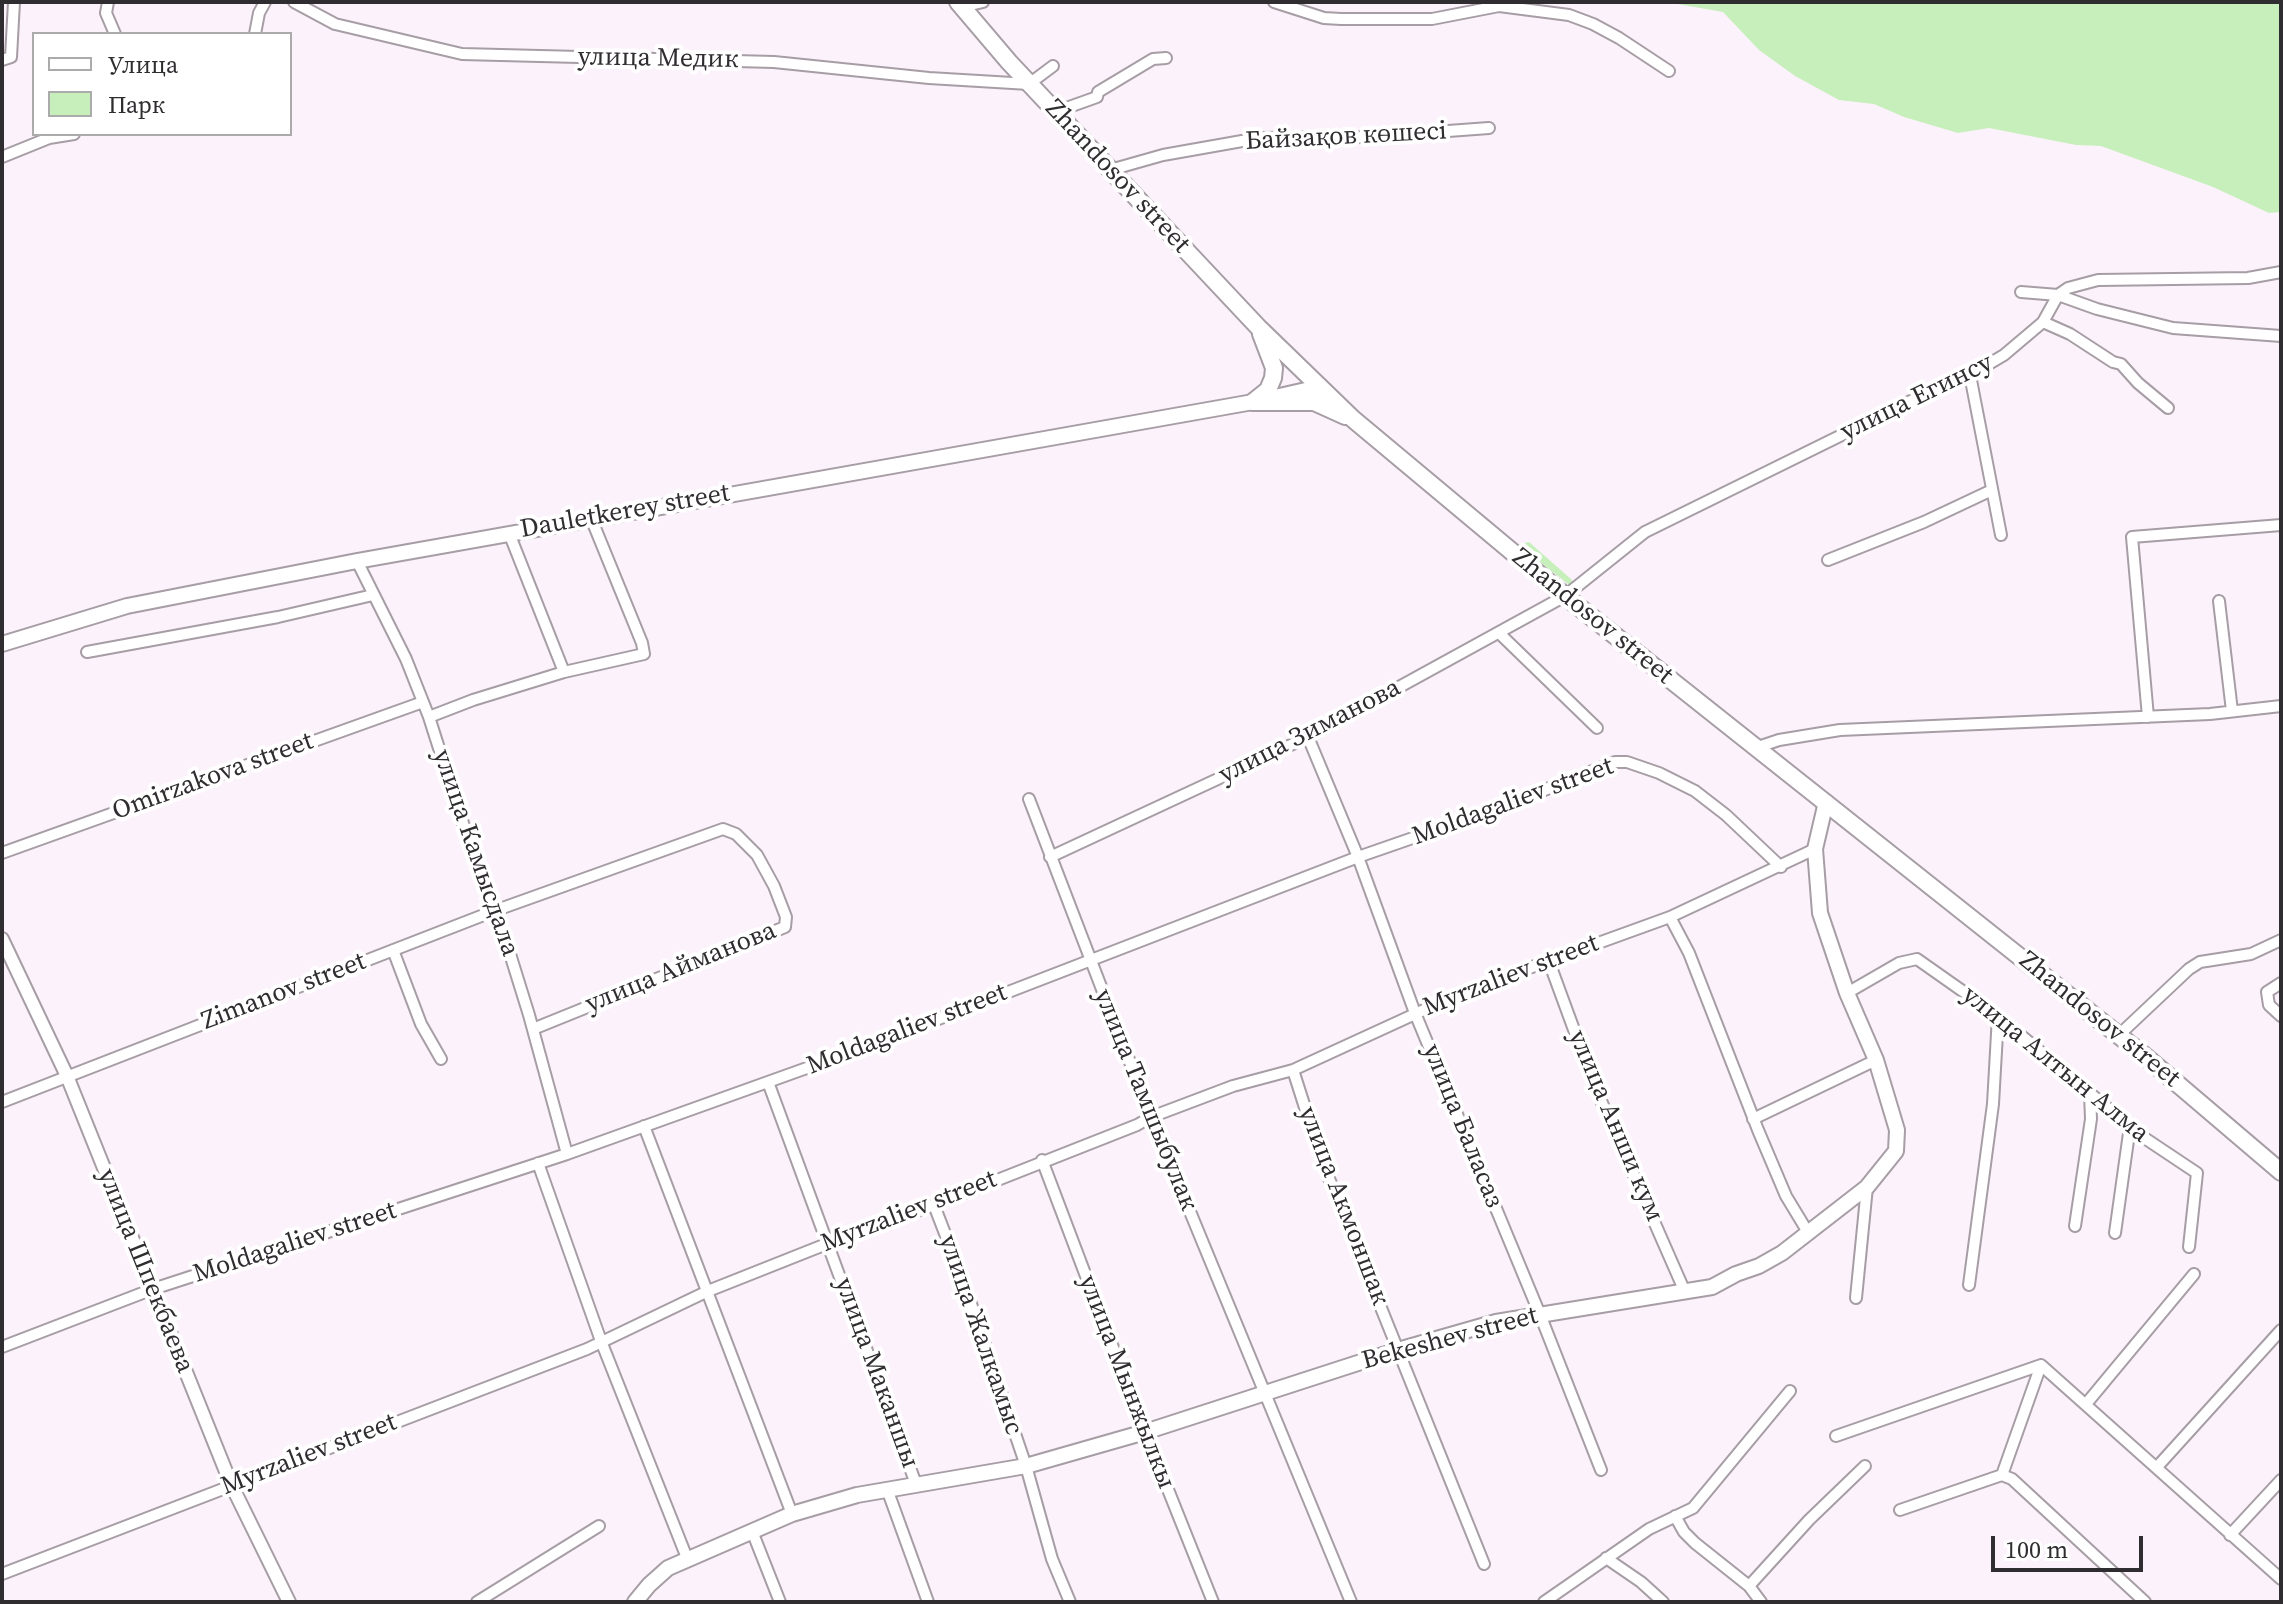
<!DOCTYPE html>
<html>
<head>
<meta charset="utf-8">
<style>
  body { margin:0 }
  #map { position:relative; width:2283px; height:1604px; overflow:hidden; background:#fcf2fb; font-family:"Source Serif 4",serif }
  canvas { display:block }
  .frame { position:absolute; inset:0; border:4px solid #302d30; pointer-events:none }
  .legend { position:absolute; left:32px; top:32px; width:260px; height:104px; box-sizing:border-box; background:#fff; border:2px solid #acabac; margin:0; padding:10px 14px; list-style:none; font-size:24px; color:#302d30 }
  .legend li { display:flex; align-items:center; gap:16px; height:40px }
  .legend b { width:40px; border:2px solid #acabac }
  .scale { position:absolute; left:1991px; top:1536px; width:152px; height:36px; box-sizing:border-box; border:4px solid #302d30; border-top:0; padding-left:10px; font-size:24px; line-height:28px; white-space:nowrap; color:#302d30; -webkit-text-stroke:6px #fff; paint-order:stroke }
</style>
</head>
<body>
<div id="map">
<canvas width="2283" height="1604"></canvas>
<div class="frame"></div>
<ul class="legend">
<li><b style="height:10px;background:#fff"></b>Улица</li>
<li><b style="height:22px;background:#c7efbc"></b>Парк</li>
</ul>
<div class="scale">100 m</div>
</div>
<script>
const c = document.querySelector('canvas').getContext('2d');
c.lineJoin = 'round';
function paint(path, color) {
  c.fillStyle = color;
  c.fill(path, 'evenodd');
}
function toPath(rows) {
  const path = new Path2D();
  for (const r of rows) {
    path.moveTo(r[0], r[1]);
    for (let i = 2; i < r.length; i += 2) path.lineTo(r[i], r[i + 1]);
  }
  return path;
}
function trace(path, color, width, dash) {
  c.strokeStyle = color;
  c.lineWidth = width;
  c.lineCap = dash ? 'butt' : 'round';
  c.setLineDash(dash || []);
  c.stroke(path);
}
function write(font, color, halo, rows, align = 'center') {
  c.font = font + ' "Source Serif 4",serif';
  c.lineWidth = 8;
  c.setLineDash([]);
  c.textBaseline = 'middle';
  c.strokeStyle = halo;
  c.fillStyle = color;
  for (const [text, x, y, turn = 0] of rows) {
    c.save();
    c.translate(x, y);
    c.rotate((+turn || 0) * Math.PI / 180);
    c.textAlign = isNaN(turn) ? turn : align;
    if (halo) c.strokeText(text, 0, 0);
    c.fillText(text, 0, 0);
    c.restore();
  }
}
paint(toPath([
  [1666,2,2281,2,2281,212,2269,213,2213,187,2101,146,2076,145,1989,128,1958,133,1904,117,1874,104,1839,100,1795,76,1759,50,1723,12],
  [1529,542,1571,579,1574,583,1572,587,1518,545]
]), '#c7efbc');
const minor = toPath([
  [108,2,106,13,115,34],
  [294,2,335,24,462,54,774,62,929,78,1029,84,1053,66],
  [1274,2,1324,18,1341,19,1432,19,1499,6,1569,15,1593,24,1619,38,1669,71],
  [962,7,983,2],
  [255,34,259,13,265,2],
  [2,60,11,57,14,2],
  [1055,112,1097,97,1098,92,1153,59,1166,58],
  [2,157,49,138,74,134],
  [1110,170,1163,155,1259,138,1366,137,1489,128],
  [2021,292,2058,295,2097,309,2173,328,2281,336],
  [2043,322,2070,334,2113,362,2121,364,2138,383,2168,408],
  [1970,375,2001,535],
  [509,533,564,672],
  [1828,560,1924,522,1992,490],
  [357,561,406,659,429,717,484,889,506,941,529,1015,567,1154],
  [2219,601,2232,711],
  [1499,633,1597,728],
  [87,652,278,617,373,595],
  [429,717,473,700,564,672,644,654,642,643,591,518],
  [2148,717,2132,537,2281,525],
  [1308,737,1358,857,1415,1013,1541,1317,1601,1470],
  [1758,747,1779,740,1840,730,2210,714,2281,706],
  [1029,799,1151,1117,1351,1602],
  [2,853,423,702],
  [1050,857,1308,737,1565,596,1645,532,1929,392,1970,375,2004,355,2043,322,2058,295,2068,288,2098,280,2248,278,2281,272],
  [1670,917,1689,953,1758,1130,1786,1196,1809,1234],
  [393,950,421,1024,441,1059],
  [1548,959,1595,1087,1685,1292],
  [2281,983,2267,992,2269,1005,2281,1016],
  [1847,993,1899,963,1917,959,1998,1016,2140,1135,2197,1173,2189,1247],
  [2119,1035,2189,969,2200,962,2251,954,2281,940],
  [1293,1070,1322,1161,1484,1564],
  [768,1082,916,1484],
  [2,1102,494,911,723,829,736,834,757,855,774,886,786,917,785,927,533,1029],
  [1753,1119,1876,1060],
  [644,1126,792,1514],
  [1042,1160,1145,1432,1213,1602],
  [538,1163,601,1341,687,1558],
  [934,1205,964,1283,1026,1466,1052,1559,1070,1602],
  [2075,1226,2091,1119,2090,1093],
  [2115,1233,2130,1126],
  [1969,1285,1993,1104,1998,1016],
  [1856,1298,1867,1187],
  [2,1347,153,1289,567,1154,871,1045,1358,857,1499,808,1615,762,1627,762,1659,773,1695,791,1726,815,1781,867],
  [2086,1404,2194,1274],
  [1836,1436,2041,1365,2281,1579],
  [2157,1467,2281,1330],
  [2002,1475,2041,1365],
  [887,1489,928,1602],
  [1900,1510,2002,1475,2012,1479,2145,1602],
  [1675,1516,1684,1532,1695,1543,1749,1586,1761,1602],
  [752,1531,780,1602],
  [2230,1535,2281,1480],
  [1606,1558,1641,1582,1663,1602],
  [2,1574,587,1349,708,1291,829,1243,934,1205,1137,1125,1151,1117,1233,1086,1293,1070,1463,992,1670,917,1815,849],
  [1749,1586,1809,1520,1865,1466],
  [477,1602,599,1526],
  [1544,1602,1649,1529,1693,1508,1790,1391]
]);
const tertiary = toPath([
  [2,939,67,1076,231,1484,289,1602]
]);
const secondary = toPath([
  [2,644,127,606,357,561,1253,402,1319,387],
  [635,1602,649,1585,668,1568,792,1514,857,1495,1026,1466,1145,1432,1398,1350,1496,1322,1712,1287,1736,1274,1759,1266,1782,1253,1867,1187,1896,1151,1897,1130,1876,1060,1847,993,1820,913,1815,849,1826,802]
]);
const primary = toPath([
  [958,2,1009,62,1259,328,1353,419,1565,596,2146,1057,2281,1172],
  [1253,402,1314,402,1345,416],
  [1253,402,1268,390,1273,378,1274,368,1261,334]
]);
trace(minor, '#a69da5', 14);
trace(tertiary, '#a69da5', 16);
trace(secondary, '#a69da5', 18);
trace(primary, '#a69da5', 20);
trace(minor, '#fff', 10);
trace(tertiary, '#fff', 12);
trace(secondary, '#fff', 14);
trace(primary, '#fff', 16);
write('26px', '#302d30', '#fff', [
  ["улица Медик",658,59,1],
  ["Байзақов көшесі",1346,137,-3],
  ["Zhandosov street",1117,177,47],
  ["улица Егинсу",1917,398,-26],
  ["Dauletkerey street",625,512,-10],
  ["Zhandosov street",1592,617,39],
  ["улица Зиманова",1310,732,-27],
  ["Omirzakova street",213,777,-20],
  ["Moldagaliev street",1513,802,-20],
  ["улица Камысдала",475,853,71],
  ["улица Айманова",681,968,-22],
  ["Myrzaliev street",1511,976,-21],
  ["Zimanov street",284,992,-21],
  ["Zhandosov street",2099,1020,39],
  ["Moldagaliev street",907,1030,-21],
  ["улица Алтын Алма",2055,1065,39],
  ["улица Тамшыбулак",1145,1100,68],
  ["улица Баласаз",1462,1126,68],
  ["улица Анши кум",1615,1126,67],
  ["улица Акмоншак",1343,1206,69],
  ["Myrzaliev street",909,1212,-21],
  ["Moldagaliev street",295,1243,-18],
  ["улица Шпекбаева",145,1271,68],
  ["улица Жалкамыс",980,1335,71],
  ["Bekeshev street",1450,1339,-15],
  ["улица Маканшы",876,1373,70],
  ["улица Мынжылкы",1126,1382,69],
  ["Myrzaliev street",309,1455,-21]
]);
</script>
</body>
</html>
